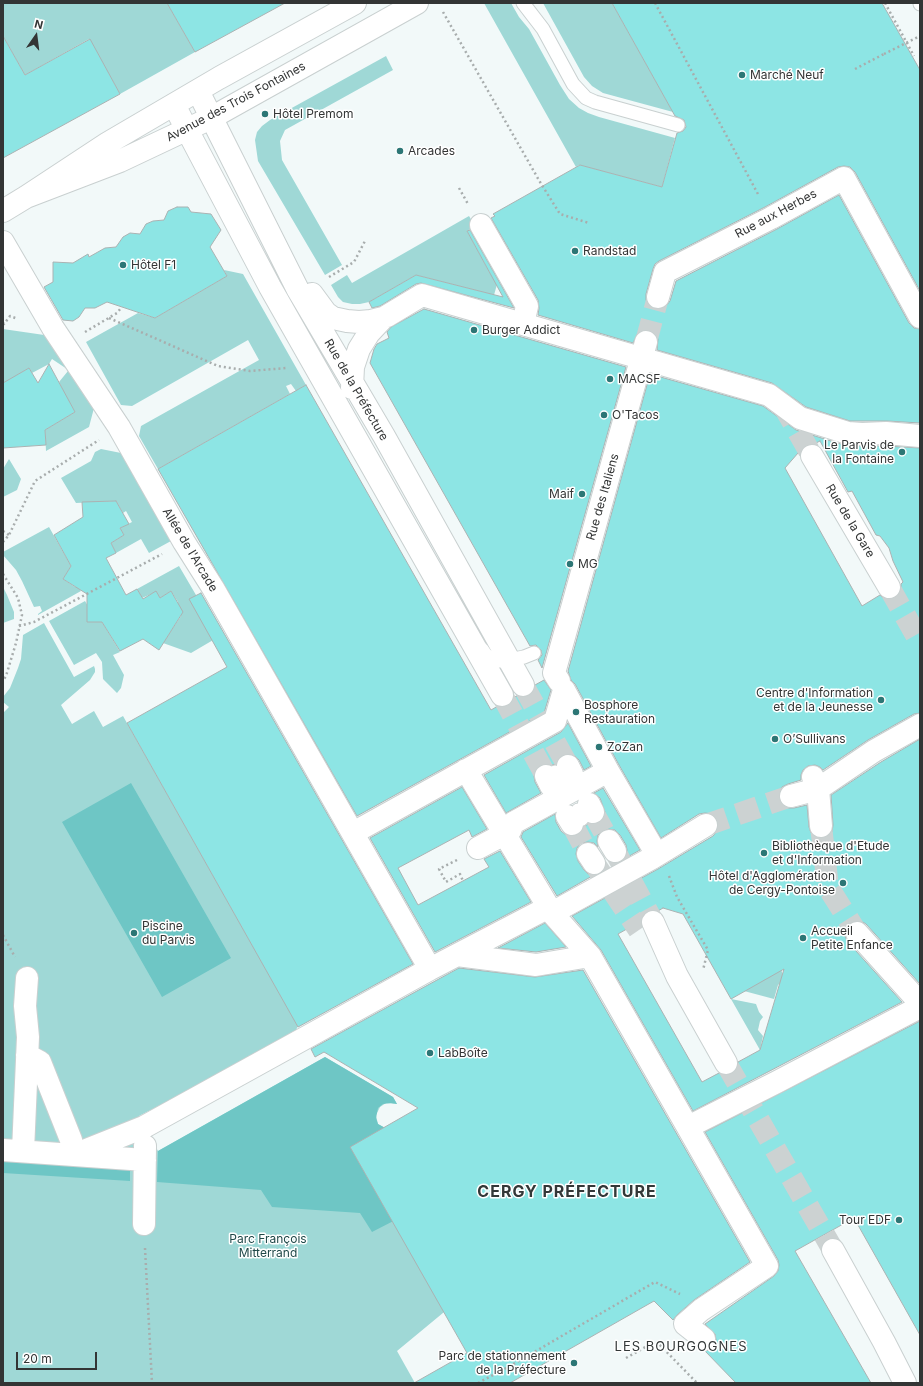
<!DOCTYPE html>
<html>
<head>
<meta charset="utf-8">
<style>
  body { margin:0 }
  #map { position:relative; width:923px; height:1386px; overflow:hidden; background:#f2f9f9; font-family:Inter,sans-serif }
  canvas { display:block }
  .frame { position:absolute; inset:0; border:4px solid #333535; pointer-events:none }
  .north { position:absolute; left:16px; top:16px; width:40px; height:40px; -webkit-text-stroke:3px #fff; paint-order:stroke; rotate:14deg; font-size:11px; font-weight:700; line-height:16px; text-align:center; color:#333535 }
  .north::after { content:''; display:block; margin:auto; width:14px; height:18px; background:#333535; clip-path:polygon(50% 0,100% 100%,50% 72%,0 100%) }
  .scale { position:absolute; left:16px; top:1352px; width:81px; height:18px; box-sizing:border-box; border:2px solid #333535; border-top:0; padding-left:5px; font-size:12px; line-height:14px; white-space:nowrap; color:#333535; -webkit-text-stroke:3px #fff; paint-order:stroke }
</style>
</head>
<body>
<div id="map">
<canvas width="923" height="1386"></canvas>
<div class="frame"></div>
<div class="north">N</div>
<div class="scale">20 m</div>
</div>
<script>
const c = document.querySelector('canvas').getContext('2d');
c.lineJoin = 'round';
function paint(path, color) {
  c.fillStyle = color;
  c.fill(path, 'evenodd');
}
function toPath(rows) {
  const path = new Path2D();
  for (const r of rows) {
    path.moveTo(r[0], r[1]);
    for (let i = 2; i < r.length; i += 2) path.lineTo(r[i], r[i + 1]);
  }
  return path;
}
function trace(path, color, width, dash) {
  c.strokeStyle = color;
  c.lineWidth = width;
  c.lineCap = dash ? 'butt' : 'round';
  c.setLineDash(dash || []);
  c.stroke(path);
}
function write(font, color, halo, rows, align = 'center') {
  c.font = font + ' Inter,sans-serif';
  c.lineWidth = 3;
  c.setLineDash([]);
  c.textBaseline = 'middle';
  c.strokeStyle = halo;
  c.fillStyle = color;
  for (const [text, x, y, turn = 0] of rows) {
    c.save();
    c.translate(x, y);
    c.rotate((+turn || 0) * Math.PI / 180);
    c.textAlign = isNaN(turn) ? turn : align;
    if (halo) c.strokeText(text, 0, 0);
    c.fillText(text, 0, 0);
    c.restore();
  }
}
paint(toPath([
  [3,3,167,3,195,52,120,94,89,39,25,75,3,36],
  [484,3,511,3,519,17,529,29,560,85,569,99,579,108,588,113,599,117,675,138,662,187,579,165,576,167],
  [543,3,612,3,673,112,603,93,592,86,584,77],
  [386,56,393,70,285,130,280,141,282,160,342,265,325,275,258,161,255,140,257,132,262,126,270,120],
  [469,216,475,226,467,231,490,273,498,281,494,295,416,275,369,302,360,304,352,304,343,302,338,297,331,285,347,275,352,283],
  [224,270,243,274,306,385,296,391,291,384,286,386,290,394,158,469,139,436,141,426,259,360,248,340,132,406,121,405,86,342,138,313,155,318,227,276],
  [3,329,51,336,94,408,89,427,46,451,45,430,75,412,69,402,58,394,63,391,59,382,68,371,67,369,52,359,49,364,32,373,29,368,16,376,3,394],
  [101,449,121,453,171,541,149,553,141,539,116,553,111,543,124,535,120,528,132,522,126,511,123,513,116,501,76,503,61,478,91,461,95,452],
  [9,459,21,479,17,490,3,497,3,469],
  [49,527,71,566,63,579,75,587,77,586,81,591,38,615,38,614,42,611,40,606,34,607,22,581,16,570,3,555,3,552],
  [179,566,220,636,191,653,163,643,181,616,175,604,178,602,171,591,160,598,156,592,142,598,137,589],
  [3,587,7,595,14,612,14,619,3,623],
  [85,601,88,606,87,622,102,622,120,652,113,655,124,675,121,688,117,693,103,679,102,662,96,653,74,665,49,621],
  [44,623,74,677,94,666,95,669,95,672,90,680,61,705,72,724,94,711,103,727,123,716,298,1026,296,1030,287,1035,172,1099,139,1116,158,1151,325,1057,393,1097,397,1104,386,1103,380,1107,376,1115,377,1120,378,1124,387,1129,455,1303,397,1351,415,1383,3,1383,3,713,9,707,3,702,3,697,10,688,18,668,21,659,23,635],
  [777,953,784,980,778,985,774,999,744,991],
  [731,999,756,1004,759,1012,763,1017,760,1021,758,1030,763,1036,760,1050]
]), '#9fd8d6');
paint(toPath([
  [131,783,231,958,162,997,62,822],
  [325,1057,393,1097,397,1104,391,1103,383,1104,378,1108,376,1118,378,1124,387,1129,407,1214,372,1232,360,1213,272,1207,261,1190,157,1182,158,1151],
  [3,1160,130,1169,130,1181,3,1173]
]), '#6ec6c5');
const building = toPath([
  [167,3,285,3,195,52,167,3],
  [612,3,882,3,920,70,920,291,855,172,850,167,844,166,838,167,765,207,659,261,655,264,653,269,646,294,646,300,649,306,655,309,661,309,666,306,670,301,676,281,777,229,839,195,909,323,914,328,920,329,920,423,887,421,850,421,806,407,772,383,657,350,658,339,655,333,650,330,643,330,638,333,633,343,538,315,539,308,538,300,491,218,495,216,493,214,580,165,662,187,677,133,683,131,686,127,684,120,675,116,612,3],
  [3,36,25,75,90,39,120,94,3,158,3,36],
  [177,207,188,207,191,212,211,214,221,230,210,247,227,276,155,318,107,302,95,308,85,308,79,317,73,321,63,320,44,287,53,282,53,262,73,263,88,254,89,257,105,248,116,247,123,237,130,233,140,234,146,224,153,221,164,220,168,211,177,207],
  [470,230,514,308,421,283,416,284,380,306,372,308,369,302,416,275,503,297,467,231,470,230],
  [424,309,626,367,542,668,538,660,542,655,541,650,536,645,530,646,370,363,374,349,377,344,389,338,387,332,391,327,424,309],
  [49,364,75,412,45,430,46,445,3,448,3,383,29,368,38,383,49,364],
  [650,374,763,406,796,430,844,445,862,446,886,446,920,448,920,713,914,714,868,740,823,770,820,767,815,765,808,766,803,770,801,775,801,780,788,784,782,787,779,793,779,799,782,805,788,808,794,808,807,805,809,827,811,833,816,837,822,838,828,836,832,832,833,825,831,795,881,762,920,739,920,984,866,924,861,921,855,921,849,923,845,930,845,936,847,941,902,1002,693,1111,601,950,572,916,658,869,713,836,717,831,718,825,716,818,712,814,705,813,699,814,661,838,619,765,575,684,571,680,568,671,650,374],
  [820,441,848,492,852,491,876,535,880,536,889,548,893,561,903,582,901,584,901,587,900,593,895,598,889,599,883,598,880,595,862,606,785,468,805,445,814,444,820,441],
  [663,908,683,914,731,999,784,969,760,1050,738,1062,737,1069,732,1074,725,1075,719,1073,702,1082,618,934,641,921,643,915,648,911,654,910,658,911,663,908],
  [306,385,491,710,498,706,502,707,508,706,513,702,514,697,517,696,523,697,529,696,534,691,535,685,544,680,551,690,544,713,357,816,158,469,306,385],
  [116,501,129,524,120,528,124,535,111,543,116,553,106,558,126,595,137,589,143,599,156,591,160,598,171,591,183,612,159,650,143,639,120,651,102,622,87,622,87,594,63,579,71,566,54,535,83,517,82,502,116,501],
  [201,593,413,964,298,1027,127,723,227,667,189,599,201,593],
  [568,723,591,766,584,770,579,760,575,756,568,754,562,755,558,759,556,764,552,765,546,764,540,765,535,769,534,776,535,782,541,793,506,813,484,775,561,732,568,723],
  [462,787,487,829,472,837,469,830,398,868,418,905,489,867,484,859,500,851,531,902,435,952,370,838,462,787],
  [603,788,640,850,624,859,626,857,627,850,626,845,620,835,615,830,608,829,603,830,598,835,597,841,598,847,594,843,588,842,581,843,577,848,576,854,578,861,584,870,588,874,594,875,557,896,521,837,523,832,555,814,556,822,561,831,566,835,572,836,579,834,583,830,584,827,589,823,593,824,599,823,604,819,605,812,600,798,594,793,603,788],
  [545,923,566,947,536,952,498,948,545,923],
  [459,968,535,977,583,970,750,1262,694,1300,677,1315,673,1320,654,1301,510,1383,414,1383,467,1353,350,1147,418,1108,324,1052,315,1057,311,1049,459,968],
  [920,1021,920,1335,854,1218,795,1251,871,1383,736,1383,705,1351,709,1350,714,1347,716,1340,715,1334,705,1324,774,1276,778,1271,779,1265,778,1260,705,1132,920,1021]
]);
paint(building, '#8de5e4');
trace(building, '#abb2b2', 1);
trace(toPath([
  [646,342,658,297],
  [782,403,812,456],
  [889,587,920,642],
  [523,685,568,766],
  [502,695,546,776],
  [593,812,609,841],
  [572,824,588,854],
  [706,825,791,796],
  [821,826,828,887,857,933],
  [615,851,653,922],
  [594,863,639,930],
  [726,1063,833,1250]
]), '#ccd2d2', 22, [22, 11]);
const lane = toPath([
  [523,3,543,29,573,84,586,98,595,102,678,125],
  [920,3,920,4],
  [482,649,486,655,498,661,503,661,524,657,534,653],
  [555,772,562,780],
  [578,810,582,819]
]);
const street = toPath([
  [198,91,298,290,384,436,523,685],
  [174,105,270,287,502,695],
  [481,225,527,306,523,324],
  [3,242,53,328,119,427,184,542,213,588,430,969,144,1127,74,1155,71,1140,40,1062,27,1055],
  [312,294,326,313,333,318,347,321,359,322,371,321,383,318],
  [658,297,665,272,771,218,844,178,920,317],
  [387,316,422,295,769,395,800,418,848,433,862,434,886,433,920,436],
  [352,388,353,367,359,349,369,333,383,318],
  [812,456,889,587],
  [559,681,554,673,646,342],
  [568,766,572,774],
  [466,770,552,913,590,956,767,1266,701,1310,685,1324,704,1339],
  [608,771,657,855],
  [546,776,551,786],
  [813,777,818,789,821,826],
  [791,796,818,789,874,751,920,725],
  [589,804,593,812],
  [567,816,572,824],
  [353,833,555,721,564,690],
  [609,841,615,851],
  [478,848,510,831,513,823,608,771,564,690],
  [588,854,594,863],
  [552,913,652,858,706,825],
  [653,922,677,976,726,1063],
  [857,933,920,1003],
  [457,955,536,965,590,956],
  [430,969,549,907],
  [688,1127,777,1082,920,1007],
  [3,1150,145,1160],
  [23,1151,28,1037,25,1006,27,978],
  [144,1224,145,1146],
  [833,1250,884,1342,905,1383]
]);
const secondary = toPath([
  [26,197,120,161,211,118,417,3],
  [3,211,26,197,108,143,219,78,355,3]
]);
trace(lane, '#c9d0d0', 15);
trace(street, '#c9d0d0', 24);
trace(secondary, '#c9d0d0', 24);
trace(toPath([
  [655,3,759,196],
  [885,3,914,56],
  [443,12,540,182,560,214,589,223],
  [855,69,884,54],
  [459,188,468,204],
  [329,277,354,262,365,241],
  [109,318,218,366,250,371,286,368],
  [3,323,4,324,10,316,18,319],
  [85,332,117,313,121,308],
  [3,531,9,535],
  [3,542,9,535,35,481,99,440],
  [3,574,18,598,22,615,16,643,6,676,3,681],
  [19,626,34,622,162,554],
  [457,860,439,869,446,882,460,874,463,881],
  [669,876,677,897,708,950,703,970],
  [3,935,15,957],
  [145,1248,152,1383],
  [626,1358,656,1341,697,1383],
  [478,1383,510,1366,655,1282,680,1294]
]), '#a8adad', 2.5, [2, 3]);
trace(lane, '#fff', 13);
trace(street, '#fff', 22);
trace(secondary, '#fff', 22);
trace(toPath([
  [884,54,920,36]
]), '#a8adad', 2.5, [2, 3]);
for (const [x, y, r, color] of [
  [742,75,4,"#2c7675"],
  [265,114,4,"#2c7675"],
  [400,151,4,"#2c7675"],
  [575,251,4,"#2c7675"],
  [123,265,4,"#2c7675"],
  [474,330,4,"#2c7675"],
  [610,379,4,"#2c7675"],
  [604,415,4,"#2c7675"],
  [902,452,4,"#2c7675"],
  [582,494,4,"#2c7675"],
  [570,564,4,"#2c7675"],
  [881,700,4,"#2c7675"],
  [576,712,4,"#2c7675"],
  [775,739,4,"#2c7675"],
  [599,747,4,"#2c7675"],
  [764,853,4,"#2c7675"],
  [843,883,4,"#2c7675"],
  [134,933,4,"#2c7675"],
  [803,938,4,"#2c7675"],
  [430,1053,4,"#2c7675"],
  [899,1220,4,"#2c7675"],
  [574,1363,4,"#2c7675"]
]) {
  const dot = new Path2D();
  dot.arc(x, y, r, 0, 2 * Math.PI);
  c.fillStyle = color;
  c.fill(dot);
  trace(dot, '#fff', 1.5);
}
write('12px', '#333535', '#fff', [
  ["Marché Neuf",750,75],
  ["Hôtel Premom",273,114],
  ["Arcades",408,151],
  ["Randstad",583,251],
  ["Hôtel F1",131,265],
  ["Burger Addict",482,330],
  ["MACSF",618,379],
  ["O'Tacos",612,415],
  ["Le Parvis de",894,445,"right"],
  ["la Fontaine",894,459,"right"],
  ["Maif",574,494,"right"],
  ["MG",578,564],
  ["Centre d'Information",873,693,"right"],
  ["et de la Jeunesse",873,707,"right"],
  ["Bosphore",584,705],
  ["Restauration",584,719],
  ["O’Sullivans",783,739],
  ["ZoZan",607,747],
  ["Bibliothèque d'Etude",772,846],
  ["et d'Information",772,860],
  ["Hôtel d'Agglomération",835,876,"right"],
  ["de Cergy-Pontoise",835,890,"right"],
  ["Piscine",142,926],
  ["du Parvis",142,940],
  ["Accueil",811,931],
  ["Petite Enfance",811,945],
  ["LabBoîte",438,1053],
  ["Tour EDF",891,1220,"right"],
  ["Parc de stationnement",566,1356,"right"],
  ["de la Préfecture",566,1370,"right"]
], 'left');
write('12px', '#333535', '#fff', [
  ["Avenue des Trois Fontaines",236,102,-28],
  ["Rue aux Herbes",776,214,-28],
  ["Rue de la Préfecture",356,390,60],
  ["Rue des Italiens",603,497,-74],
  ["Rue de la Gare",850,521,59],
  ["Allée de l'Arcade",190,550,59]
]);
write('12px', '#1f4848', '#fff', [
  ["Parc François",268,1239],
  ["Mitterrand",268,1253]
]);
c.letterSpacing = '1px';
write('13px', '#333838', '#fff', [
  ["LES BOURGOGNES",681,1347]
]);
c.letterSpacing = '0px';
c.letterSpacing = '1px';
write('bold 16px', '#333838', '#fff', [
  ["CERGY PRÉFECTURE",567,1192]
]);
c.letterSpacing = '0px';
</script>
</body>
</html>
